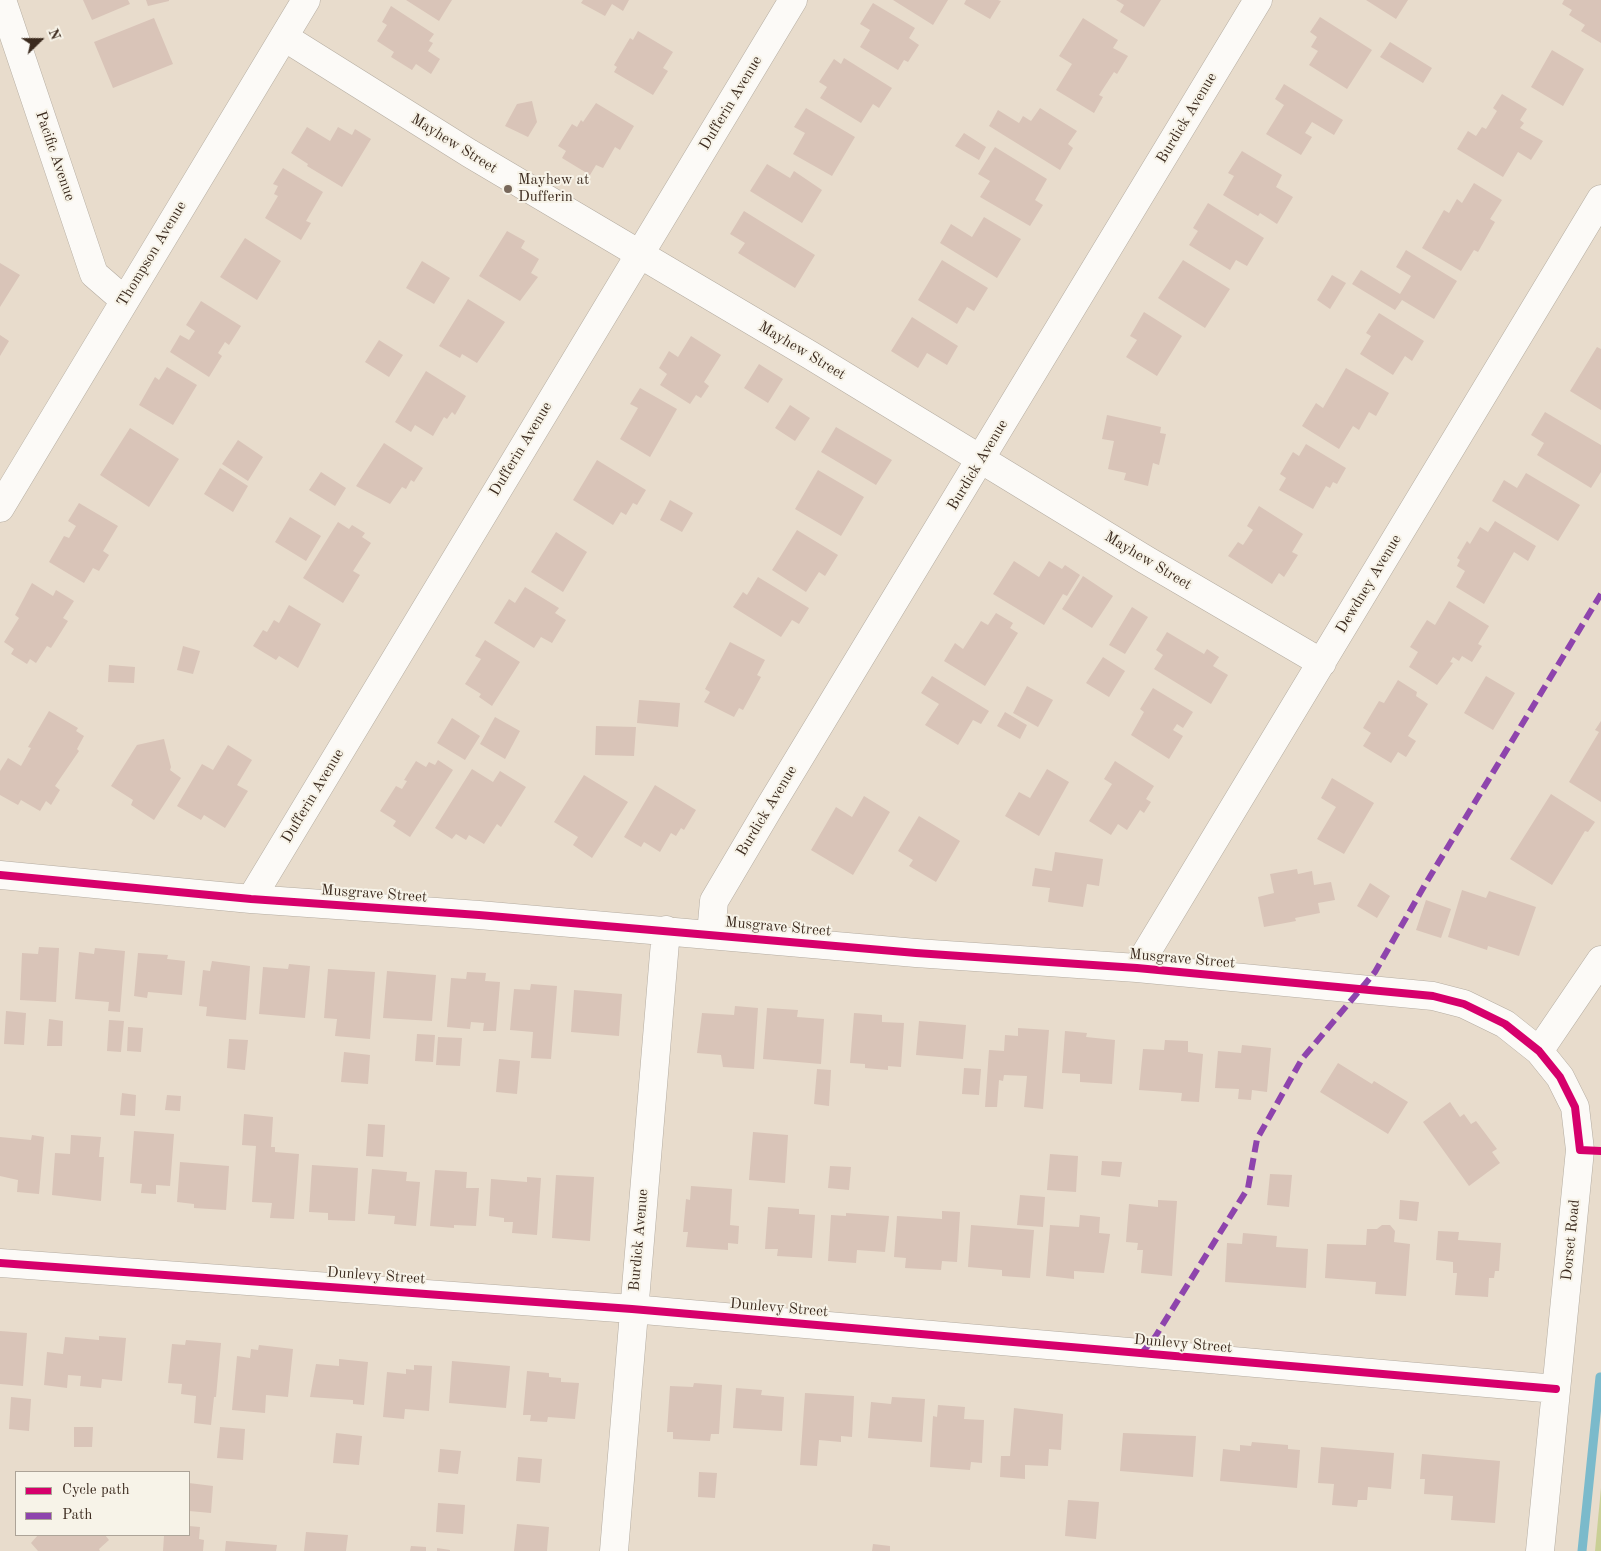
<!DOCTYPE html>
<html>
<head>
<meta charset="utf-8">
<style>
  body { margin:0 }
  #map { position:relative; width:1601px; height:1551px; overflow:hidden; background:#e8dccc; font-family:"Old Standard TT",serif }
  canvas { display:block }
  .legend { position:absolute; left:15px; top:1471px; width:175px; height:65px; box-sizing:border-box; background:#f7f3e8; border:1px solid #aca397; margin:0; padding:6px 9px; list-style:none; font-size:15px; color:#3b2a1e }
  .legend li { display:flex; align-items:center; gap:10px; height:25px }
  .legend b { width:25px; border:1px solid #aca397 }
  .north { position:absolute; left:15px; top:15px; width:50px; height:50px; -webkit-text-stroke:4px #f7f3e8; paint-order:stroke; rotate:68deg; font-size:14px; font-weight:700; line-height:20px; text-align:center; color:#3b2a1e }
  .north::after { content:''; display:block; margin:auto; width:18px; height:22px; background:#3b2a1e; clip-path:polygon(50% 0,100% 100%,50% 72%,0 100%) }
</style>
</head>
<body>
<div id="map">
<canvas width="1601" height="1551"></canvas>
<ul class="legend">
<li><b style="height:6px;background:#d6006c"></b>Cycle path</li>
<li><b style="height:6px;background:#8e44ad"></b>Path</li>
</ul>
<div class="north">N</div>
</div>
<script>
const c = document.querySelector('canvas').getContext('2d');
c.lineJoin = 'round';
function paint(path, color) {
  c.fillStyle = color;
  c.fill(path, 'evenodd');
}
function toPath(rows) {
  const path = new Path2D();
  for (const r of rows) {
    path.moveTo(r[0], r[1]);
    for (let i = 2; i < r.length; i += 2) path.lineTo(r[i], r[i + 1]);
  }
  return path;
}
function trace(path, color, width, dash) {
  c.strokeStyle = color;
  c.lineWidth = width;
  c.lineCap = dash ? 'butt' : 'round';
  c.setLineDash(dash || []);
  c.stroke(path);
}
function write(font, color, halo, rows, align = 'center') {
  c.font = font + ' "Old Standard TT",serif';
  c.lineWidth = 4;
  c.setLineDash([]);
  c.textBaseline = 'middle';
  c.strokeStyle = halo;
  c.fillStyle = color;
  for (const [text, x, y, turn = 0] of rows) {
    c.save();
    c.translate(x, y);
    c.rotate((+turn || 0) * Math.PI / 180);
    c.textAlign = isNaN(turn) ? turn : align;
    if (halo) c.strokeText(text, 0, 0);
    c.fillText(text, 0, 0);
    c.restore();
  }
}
paint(toPath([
  [1601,1488,1601,1551,1595,1551]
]), '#c9cf95');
trace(toPath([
  [1582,1551,1600,1377]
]), '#7bbacb', 9);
paint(toPath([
  [83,0,128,0,130,4,92,20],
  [146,0,169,0,169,1,148,6],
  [406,0,452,0,439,21],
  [583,0,629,0,623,11,612,4,605,16,581,3],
  [893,0,948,0,933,25],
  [966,0,998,0,1001,1,990,19,964,4],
  [1116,0,1161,0,1144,27,1120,12,1124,5],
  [1366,0,1408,0,1396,19],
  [1564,0,1601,0,1601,43,1581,31,1585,25,1569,15,1572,10,1562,4],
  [873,3,915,28,909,38,919,45,908,62,904,60,898,70,860,47,870,30,860,24],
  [391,6,434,34,429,41,433,43,428,51,440,59,431,74,416,64,412,70,391,57,394,52,377,41,387,25,382,22],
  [1320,17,1372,50,1347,89,1309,65,1318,51,1311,47,1317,37,1310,32],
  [154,18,173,64,113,88,94,42],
  [1083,18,1118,40,1113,48,1128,56,1117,74,1114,72,1099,95,1103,97,1094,113,1056,90,1072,64,1059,56],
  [638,31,673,52,663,68,668,71,653,95,614,72,617,67,614,65,630,38,633,40],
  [1390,42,1432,68,1423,83,1380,57],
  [1552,50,1584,69,1563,106,1531,87],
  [844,58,892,88,879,108,873,104,861,123,820,98,827,87,819,82,834,59,841,64],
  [1284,84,1343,120,1334,135,1312,122,1305,133,1312,137,1301,155,1266,134,1284,105,1275,99],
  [1502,94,1527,109,1520,120,1524,123,1520,128,1543,141,1531,160,1518,152,1503,177,1457,149,1468,131,1476,136,1482,127,1486,129,1497,111,1493,108],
  [532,101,537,122,528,137,505,126,517,104],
  [596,103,634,126,620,150,615,147,603,168,596,165,590,175,562,158,566,151,558,146,572,124,577,127,581,120,583,122],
  [806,108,855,137,832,176,793,154,805,133,794,127],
  [1040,108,1077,131,1068,144,1073,148,1060,170,989,126,998,110,1019,123,1023,116,1031,121],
  [307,127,330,141,338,127,352,135,355,129,371,139,342,187,307,166,308,164,291,153],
  [964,133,986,147,979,160,955,146],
  [995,147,1047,179,1035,200,1043,205,1030,226,980,197,990,181,978,174],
  [1242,151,1282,175,1276,187,1293,197,1277,224,1260,213,1258,216,1223,195,1234,176,1228,173],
  [767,164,790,178,794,171,822,190,802,223,750,191],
  [283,168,323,192,306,221,311,223,301,240,265,218,278,196,274,194,278,186,273,184],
  [1474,183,1502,200,1490,219,1495,222,1478,252,1474,250,1461,271,1422,248,1444,210,1449,213,1457,199,1462,203],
  [1208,203,1264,238,1247,266,1236,260,1230,270,1189,245,1198,231,1193,228],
  [744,211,815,255,795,288,738,253,745,243,730,234],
  [984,217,1021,239,997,278,940,243,951,224,972,237],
  [507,231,525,241,521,248,539,259,531,273,538,277,520,301,479,276],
  [245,238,281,261,257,300,220,277],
  [1406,250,1457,281,1434,319,1402,300,1395,310,1352,284,1361,270,1400,294,1411,276,1396,267],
  [942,260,988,288,974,311,967,307,957,324,918,300],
  [1183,260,1230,289,1205,328,1158,298],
  [422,261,450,278,434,304,406,288],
  [0,263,20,275,0,307],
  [1332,275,1346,283,1330,309,1317,300],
  [468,299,505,322,477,363,462,354,460,358,439,346],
  [201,301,241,326,229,345,225,342,218,353,222,356,209,377,170,352,180,335,189,340,195,331,186,325],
  [1144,312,1182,336,1157,376,1126,357,1137,340,1130,336],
  [1379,313,1424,341,1412,361,1405,356,1393,375,1360,354,1371,336,1366,333],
  [912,317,958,346,947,365,927,353,918,368,891,351],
  [0,335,9,341,0,356],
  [691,336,721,355,704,382,709,386,701,398,696,395,690,404,660,385,667,374,659,368,669,351,678,357],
  [379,340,403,355,389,377,365,362],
  [1597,347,1601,349,1601,410,1570,391],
  [759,364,783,379,768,403,744,388],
  [167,367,197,385,173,425,139,405,155,377,159,380],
  [1346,368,1389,393,1376,416,1369,412,1359,430,1353,426,1339,449,1302,426,1316,403,1323,408],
  [426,371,466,396,455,415,452,412,447,419,444,417,433,436,415,425,411,432,395,422],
  [640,388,677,409,650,457,620,439,638,408,630,404],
  [790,405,810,418,795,441,775,428],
  [1545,412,1601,445,1601,472,1591,488,1537,455,1544,443,1531,435],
  [1107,415,1161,427,1160,433,1166,434,1159,465,1153,463,1148,486,1124,480,1126,473,1108,469,1114,441,1102,439],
  [836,427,892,460,876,485,821,452],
  [130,428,179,459,149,507,100,475],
  [238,440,263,457,248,481,222,464],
  [384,443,423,468,414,482,411,480,406,489,402,487,390,504,356,486],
  [1306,444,1346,468,1337,484,1333,482,1330,488,1326,486,1313,509,1279,490,1286,478,1280,474,1293,452,1299,456],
  [597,460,646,490,637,505,633,503,626,515,621,512,613,525,573,500],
  [220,468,248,486,233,512,204,494],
  [818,470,864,497,841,536,795,509],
  [321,472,346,488,335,506,309,490],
  [1526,473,1580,505,1558,541,1492,501,1504,480,1517,488],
  [670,500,693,513,682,532,660,520],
  [79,503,118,526,103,551,109,555,99,571,93,568,84,583,49,562,64,536,69,538,76,526,68,521],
  [1259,506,1303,534,1292,552,1298,555,1284,577,1279,573,1272,584,1228,556,1238,542,1243,545,1253,530,1247,526],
  [290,517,321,536,306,561,275,542],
  [1495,521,1536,546,1528,561,1514,552,1484,604,1456,587,1465,571,1457,566,1460,560,1457,558,1467,541,1470,544,1480,527,1488,532],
  [338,522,349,529,352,525,365,533,362,537,371,543,353,571,360,575,343,603,303,578],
  [797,530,838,555,825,576,819,572,806,592,772,570],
  [556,532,587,552,563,592,531,572],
  [1014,561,1039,577,1049,561,1062,569,1065,565,1080,575,1067,596,1063,594,1044,625,993,594],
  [1083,576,1113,596,1092,628,1062,609],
  [758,577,809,608,799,624,792,620,781,637,733,607,743,592,747,595],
  [32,583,53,596,56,590,74,601,63,618,68,621,51,648,47,646,36,663,30,659,27,664,11,654,14,649,4,642,19,618,15,615],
  [525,587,559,608,555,613,566,620,552,643,541,637,534,648,494,623,509,599,515,603],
  [1449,601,1489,626,1478,644,1482,646,1472,662,1462,656,1459,661,1453,657,1450,662,1453,663,1437,685,1409,667,1418,652,1410,647,1427,620,1435,625],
  [289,605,321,624,298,668,279,656,276,660,253,646,263,630,267,632,274,620,279,623],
  [1132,607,1148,617,1125,654,1109,645],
  [996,613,1013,623,1010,628,1018,633,985,686,944,661,955,643,963,649,981,621,988,625],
  [1167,632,1204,654,1207,649,1219,657,1213,666,1228,675,1211,704,1154,669,1163,655,1156,650],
  [485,640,520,662,492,706,479,697,481,694,465,684,481,659,475,656],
  [730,642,765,660,757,675,761,677,743,710,739,708,734,717,704,702,710,692,705,689],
  [183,646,200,651,193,674,177,670],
  [1103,657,1125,671,1109,697,1086,683],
  [109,665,135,667,134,683,108,682],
  [932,676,989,711,981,724,973,720,958,745,925,725,939,704,921,693],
  [1486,676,1515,693,1493,730,1464,713],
  [1398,680,1417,692,1416,696,1428,704,1408,736,1416,741,1406,757,1398,752,1391,763,1363,746,1371,733,1363,728,1379,701,1384,703],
  [1027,686,1053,700,1038,727,1013,713],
  [1153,688,1193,712,1183,728,1177,724,1173,730,1183,736,1169,759,1131,735,1144,712,1140,709],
  [639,700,680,703,678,727,637,723],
  [49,711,78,728,76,731,84,736,77,749,79,751,55,786,60,790,51,805,46,801,40,811,21,800,18,805,0,795,0,771,8,758,21,766,31,748,28,747],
  [1005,712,1027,725,1020,739,997,726],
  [495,717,520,731,505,759,480,744],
  [452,718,480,736,465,760,437,743],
  [1601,721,1601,802,1569,782,1599,732,1595,730],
  [596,726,636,727,634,756,595,755],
  [164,739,171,767,170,770,181,778,154,820,131,805,133,800,111,786,137,745],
  [228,745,252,760,237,785,248,791,225,828,204,815,201,820,177,806,202,764,213,770],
  [438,760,453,770,410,837,393,826,396,821,380,811,396,786,402,789,407,781,404,780,416,761,426,767,429,762,435,765],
  [1115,761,1154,786,1146,799,1151,802,1144,813,1140,810,1127,830,1118,824,1111,835,1089,821,1112,784,1104,779],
  [472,769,493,782,500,771,526,787,501,827,497,824,484,844,469,835,466,840,456,834,452,839,435,828],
  [1047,769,1069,782,1039,836,1005,816,1019,792,1030,798],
  [584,775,628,802,592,858,573,845,578,837,554,822],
  [1332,778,1374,803,1344,854,1317,839,1336,807,1321,798],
  [655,785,696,810,684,830,681,828,676,836,671,833,660,852,644,842,641,847,624,837],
  [1551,794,1595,822,1588,832,1585,831,1552,885,1510,859],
  [864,796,890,812,853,875,811,850,836,807,852,817],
  [919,816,960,841,936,882,909,866,913,860,898,851],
  [1055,852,1103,859,1099,886,1087,884,1083,907,1048,902,1050,888,1032,886,1035,868,1052,871],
  [1297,869,1298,874,1312,871,1314,885,1331,882,1335,900,1318,903,1320,913,1295,918,1296,921,1264,927,1258,897,1274,893,1270,874],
  [1370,883,1390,896,1377,918,1357,906],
  [1462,890,1486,898,1489,891,1536,907,1519,956,1488,946,1487,950,1448,937],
  [1426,900,1451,909,1441,938,1416,930],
  [39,947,59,948,56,1002,20,1000,22,953,38,954],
  [95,948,125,951,120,1012,108,1011,109,1002,75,999,79,952,94,954],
  [138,953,168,955,167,959,185,961,182,995,148,992,147,998,134,996],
  [212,961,250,966,246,1020,206,1016,207,1007,199,1006,203,970,210,971],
  [289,964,310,966,305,1018,259,1014,263,967,288,969],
  [328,969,375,972,370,1039,335,1036,337,1019,324,1018],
  [387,971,436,975,432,1021,383,1018],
  [467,972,486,973,485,981,500,982,496,1031,483,1031,484,1023,471,1022,470,1029,447,1027,451,978,466,979],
  [531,984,557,986,551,1059,531,1058,533,1032,510,1030,514,989,530,990],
  [574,990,622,994,619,1036,571,1032],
  [735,1006,758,1008,754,1069,723,1067,721,1055,697,1053,702,1013,734,1015],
  [767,1008,798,1010,797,1017,824,1019,821,1064,763,1059],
  [6,1011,26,1013,24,1045,4,1044],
  [854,1013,882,1015,882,1022,904,1023,901,1067,888,1066,888,1070,865,1068,865,1064,850,1063],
  [49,1019,63,1021,62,1046,47,1046],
  [109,1020,124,1021,121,1052,107,1051],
  [919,1021,966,1025,963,1059,916,1055],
  [128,1027,143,1028,141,1052,127,1051],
  [1018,1028,1049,1030,1043,1109,1024,1107,1027,1076,1004,1075,1003,1081,999,1080,997,1107,985,1107,989,1050,1004,1051,1005,1035,1018,1036],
  [1065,1031,1087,1033,1086,1037,1115,1040,1112,1084,1080,1082,1080,1074,1062,1073],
  [417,1034,435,1035,433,1062,415,1061],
  [438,1037,462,1038,460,1066,436,1065],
  [229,1039,248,1040,245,1070,227,1068],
  [1165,1040,1188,1041,1188,1052,1203,1054,1199,1102,1181,1101,1182,1093,1139,1090,1143,1049,1164,1050],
  [1242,1045,1271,1048,1267,1092,1252,1090,1251,1100,1238,1099,1239,1089,1215,1088,1218,1051,1241,1053],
  [344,1052,370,1055,368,1084,341,1082],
  [499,1059,520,1061,517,1094,496,1092],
  [1338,1063,1372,1084,1374,1081,1408,1102,1388,1134,1320,1092],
  [964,1068,981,1069,979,1095,962,1094],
  [817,1069,831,1070,829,1106,814,1104],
  [122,1093,136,1095,135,1116,120,1115],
  [167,1095,181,1096,180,1111,165,1110],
  [1450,1102,1460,1117,1464,1114,1471,1124,1476,1121,1497,1149,1492,1152,1500,1163,1469,1186,1423,1122],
  [244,1114,273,1117,271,1147,275,1147,275,1152,299,1154,294,1219,270,1218,272,1203,252,1202,256,1146,242,1145],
  [368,1124,385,1125,383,1157,366,1156],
  [134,1131,174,1134,170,1186,156,1185,156,1194,141,1193,142,1184,130,1183],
  [753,1132,788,1135,785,1183,749,1180],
  [32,1135,44,1137,39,1194,17,1192,18,1180,0,1176,0,1137,31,1140],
  [71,1135,101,1137,99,1157,104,1157,101,1201,52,1195,55,1153,70,1154],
  [1050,1154,1078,1156,1076,1192,1047,1190],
  [1102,1161,1122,1162,1120,1177,1101,1175],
  [180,1162,229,1166,226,1210,194,1208,194,1204,177,1202],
  [312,1165,358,1168,355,1221,328,1220,328,1213,309,1212],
  [830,1166,851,1167,849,1190,828,1188],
  [372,1169,407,1172,406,1181,420,1182,416,1226,394,1224,395,1216,368,1214],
  [435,1170,467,1172,466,1188,479,1188,476,1226,454,1225,454,1228,430,1226],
  [1270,1174,1292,1175,1289,1207,1267,1205],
  [556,1175,594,1177,590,1241,552,1238],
  [527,1177,541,1178,537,1235,512,1233,513,1222,504,1222,504,1218,489,1216,491,1179,527,1182],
  [691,1186,732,1189,730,1225,739,1226,738,1244,728,1243,728,1250,686,1247,688,1232,683,1232,686,1199,690,1200],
  [1020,1195,1045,1197,1043,1227,1017,1225],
  [1158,1200,1177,1201,1172,1276,1141,1273,1143,1250,1137,1250,1138,1243,1126,1242,1129,1204,1158,1207],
  [1400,1200,1419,1202,1417,1221,1399,1219],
  [768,1207,799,1209,799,1214,815,1215,812,1258,777,1256,778,1249,765,1249],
  [942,1211,960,1212,957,1262,942,1261,941,1270,905,1268,906,1258,894,1257,897,1216,942,1219],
  [846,1213,889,1216,885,1252,857,1250,856,1263,828,1261,831,1215,846,1216],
  [1080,1215,1100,1217,1099,1233,1110,1234,1104,1273,1074,1271,1074,1279,1046,1276,1050,1225,1079,1227],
  [971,1225,1034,1230,1030,1278,1002,1276,1002,1270,968,1267],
  [1382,1225,1390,1225,1395,1231,1394,1242,1410,1244,1406,1296,1375,1294,1376,1282,1325,1278,1327,1244,1366,1245,1367,1229,1377,1229],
  [1438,1231,1459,1232,1458,1240,1501,1243,1499,1271,1495,1271,1494,1278,1489,1278,1488,1297,1455,1295,1457,1273,1453,1273,1453,1262,1436,1260],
  [1243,1233,1277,1236,1276,1247,1308,1249,1306,1288,1225,1282,1227,1243,1242,1244],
  [0,1331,27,1333,23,1386,0,1384],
  [99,1336,126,1338,122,1381,102,1379,101,1388,80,1386,81,1376,68,1375,67,1388,44,1385,47,1352,63,1354,65,1337,99,1340],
  [186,1340,221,1343,216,1397,214,1397,211,1425,194,1423,196,1396,181,1394,182,1384,168,1383,172,1344,185,1345],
  [259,1345,293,1349,288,1397,266,1395,265,1413,232,1410,237,1356,250,1358,251,1349,258,1350],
  [339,1359,368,1362,364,1405,353,1404,353,1400,310,1397,316,1364,339,1366],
  [452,1361,510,1366,506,1408,449,1403],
  [414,1365,432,1366,429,1411,405,1409,404,1419,383,1417,387,1372,406,1374,406,1369,414,1370],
  [527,1371,549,1373,549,1377,561,1378,561,1382,579,1383,575,1419,548,1417,547,1422,530,1421,531,1415,523,1415],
  [694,1383,722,1385,719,1434,711,1434,710,1441,673,1439,673,1432,667,1432,670,1386,693,1387],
  [736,1388,762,1390,761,1395,784,1397,782,1431,733,1428],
  [805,1393,854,1396,852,1437,841,1436,841,1442,819,1440,817,1466,800,1465],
  [11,1397,31,1399,29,1431,9,1429],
  [892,1397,925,1399,922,1442,868,1438,871,1402,891,1404],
  [938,1405,965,1407,964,1419,984,1420,982,1463,971,1462,970,1470,930,1467,933,1416,937,1417],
  [1014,1408,1063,1414,1061,1450,1049,1449,1048,1466,1025,1465,1025,1479,1000,1477,1001,1456,1010,1456],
  [74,1427,93,1427,92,1447,74,1447],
  [220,1427,245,1429,243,1460,217,1458],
  [336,1433,362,1436,359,1465,333,1463],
  [1123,1433,1196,1436,1193,1477,1120,1471],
  [1252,1442,1288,1445,1288,1449,1300,1450,1297,1488,1220,1481,1223,1449,1240,1451,1240,1445,1251,1446],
  [1321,1447,1394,1453,1391,1489,1368,1487,1367,1500,1358,1500,1357,1507,1332,1505,1334,1484,1318,1483],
  [440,1449,461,1451,458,1474,438,1472],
  [1422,1454,1500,1461,1495,1523,1451,1520,1453,1496,1424,1494,1425,1479,1420,1479],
  [518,1457,542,1459,540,1483,516,1481],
  [699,1472,717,1473,715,1498,698,1497],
  [189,1483,213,1486,211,1513,189,1511],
  [1068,1500,1099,1502,1096,1539,1065,1536],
  [438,1503,465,1505,463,1534,436,1532],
  [517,1524,549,1527,547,1551,514,1551],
  [189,1526,200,1527,199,1539,204,1540,203,1551,163,1551,164,1536,189,1535],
  [306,1532,348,1535,346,1551,304,1551],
  [38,1535,105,1535,109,1540,99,1549,100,1551,38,1551,31,1543],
  [226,1541,277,1545,276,1551,225,1551],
  [873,1544,890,1546,890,1551,872,1551],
  [411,1546,426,1547,426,1551,410,1551],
  [437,1548,450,1550,450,1551,437,1551]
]), '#d9c4b8');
const minor = toPath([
  [2,0,94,274,124,300],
  [284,37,469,153,810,355,1146,560,1322,663],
  [0,508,306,0],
  [0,875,251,899,479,915,916,953,1137,968,1433,996,1464,1004,1505,1024,1539,1051,1560,1077,1575,1107,1580,1150,1540,1551],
  [251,899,793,0],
  [711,934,714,901,769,808,1258,0],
  [1137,968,1601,199],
  [1539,1051,1601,960],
  [0,1263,632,1309,1556,1389],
  [614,1551,666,930]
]);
trace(minor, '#b4aca1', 29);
trace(minor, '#fcfaf7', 28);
trace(toPath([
  [1141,1354,1155,1337,1248,1188,1257,1139,1302,1059,1375,972,1426,883,1601,594]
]), '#8e44ad', 6, [12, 6]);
trace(toPath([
  [0,875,251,899,479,915,916,953,1137,968,1433,996,1464,1004,1505,1024,1539,1051,1560,1077,1575,1107,1580,1150,1601,1151],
  [0,1263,632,1309,1556,1389]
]), '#d6006c', 8);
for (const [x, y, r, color] of [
  [508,189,5,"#78685b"]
]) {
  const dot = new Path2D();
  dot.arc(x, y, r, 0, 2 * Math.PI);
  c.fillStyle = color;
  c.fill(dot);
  trace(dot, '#f7f3e8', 2);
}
write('15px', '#3b2a1e', '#f7f3e8', [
  ["Dufferin Avenue",731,103,-59],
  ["Burdick Avenue",1187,118,-59],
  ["Mayhew Street",454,144,32],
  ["Pacific Avenue",55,156,71],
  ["Thompson Avenue",152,254,-59],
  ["Mayhew Street",802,351,31],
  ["Dufferin Avenue",521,449,-59],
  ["Burdick Avenue",978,465,-59],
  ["Mayhew Street",1148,561,31],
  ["Dewdney Avenue",1369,584,-59],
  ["Dufferin Avenue",313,796,-59],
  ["Burdick Avenue",767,811,-59],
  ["Musgrave Street",374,894,4],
  ["Musgrave Street",778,927,5],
  ["Musgrave Street",1182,959,5],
  ["Burdick Avenue",639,1240,-85],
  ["Dorset Road",1571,1240,-84],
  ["Dunlevy Street",376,1276,4],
  ["Dunlevy Street",779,1308,5],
  ["Dunlevy Street",1183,1344,5]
]);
write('15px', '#3b2a1e', '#f7f3e8', [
  ["Mayhew at",518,180],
  ["Dufferin",518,197]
], 'left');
</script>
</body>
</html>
